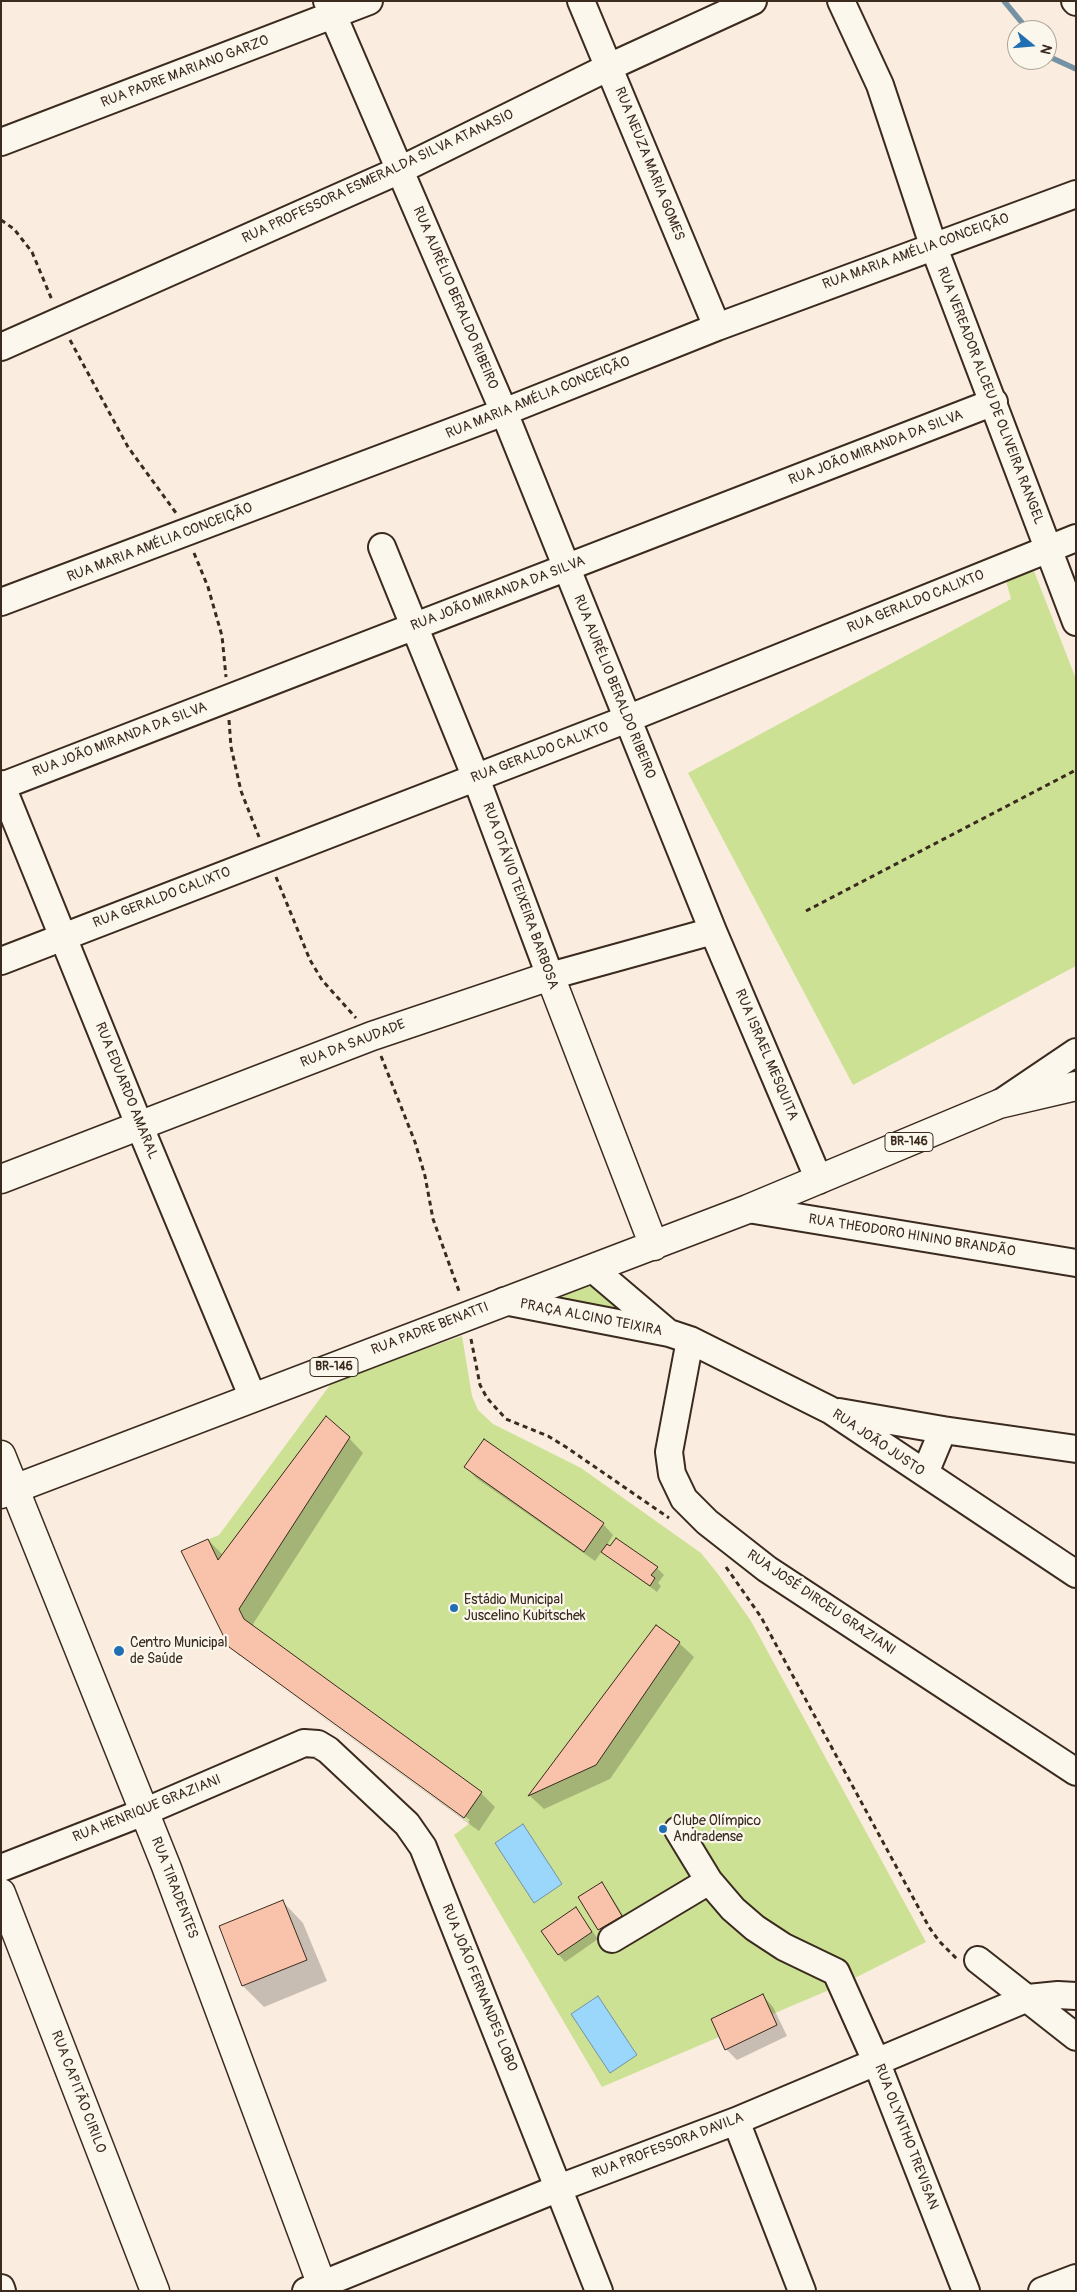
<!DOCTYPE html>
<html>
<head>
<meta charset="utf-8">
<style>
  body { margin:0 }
  #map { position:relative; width:1077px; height:2292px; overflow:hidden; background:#faeddf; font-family:Pangolin,sans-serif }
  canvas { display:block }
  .frame { position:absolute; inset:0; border:2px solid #3b2a1e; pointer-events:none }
  .north { position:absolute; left:1007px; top:20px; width:50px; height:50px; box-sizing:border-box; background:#fbf7ec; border:1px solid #aea59a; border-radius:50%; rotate:107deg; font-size:14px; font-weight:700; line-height:20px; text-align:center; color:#3b2a1e }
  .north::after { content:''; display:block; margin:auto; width:18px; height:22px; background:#1f6fb2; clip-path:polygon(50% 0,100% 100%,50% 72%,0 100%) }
</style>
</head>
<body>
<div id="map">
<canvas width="1077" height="2292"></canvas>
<div class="frame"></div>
<div class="north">N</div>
</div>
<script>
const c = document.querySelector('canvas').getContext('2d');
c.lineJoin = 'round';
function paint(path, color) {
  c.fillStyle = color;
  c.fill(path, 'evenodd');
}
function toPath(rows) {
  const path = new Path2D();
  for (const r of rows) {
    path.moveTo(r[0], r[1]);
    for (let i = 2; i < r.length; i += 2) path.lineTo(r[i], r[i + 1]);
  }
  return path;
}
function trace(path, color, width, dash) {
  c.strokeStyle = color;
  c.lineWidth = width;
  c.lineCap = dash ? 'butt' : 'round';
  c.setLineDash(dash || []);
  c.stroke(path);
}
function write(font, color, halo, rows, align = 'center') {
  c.font = font + ' Pangolin,sans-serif';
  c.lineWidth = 4.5;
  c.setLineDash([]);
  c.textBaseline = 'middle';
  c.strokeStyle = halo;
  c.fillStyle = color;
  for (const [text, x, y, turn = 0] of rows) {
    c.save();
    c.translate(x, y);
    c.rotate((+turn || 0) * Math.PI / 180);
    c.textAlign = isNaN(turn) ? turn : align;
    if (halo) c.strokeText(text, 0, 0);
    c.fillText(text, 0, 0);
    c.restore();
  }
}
paint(toPath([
  [1034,571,1076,679,1076,966,853,1085,688,773,1011,599,1006,581],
  [593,1283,635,1321,544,1301],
  [462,1336,472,1396,478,1410,493,1424,581,1468,701,1553,718,1574,751,1621,926,1942,843,1984,602,2087,454,1835,470,1823,229,1647,181,1551,219,1535,333,1381]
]), '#cde195');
const water = toPath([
  [523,1824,562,1884,534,1903,495,1843,523,1824],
  [598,1996,637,2055,610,2073,571,2014,598,1996]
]);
paint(water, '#9ad7fb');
trace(water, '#7492a3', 1);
paint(toPath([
  [349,1438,363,1453,253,1624,255,1629,481,1793,495,1807,479,1831,241,1658,468,1822,470,1820,240,1654,240,1656,230,1647,208,1540,223,1555],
  [466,1467,603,1524,613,1535,607,1545,657,1568,664,1575,658,1583,661,1586,657,1592,602,1551,595,1561,476,1478],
  [656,1627,679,1643,694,1657,610,1779,544,1809,530,1796],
  [601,1884,608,1891,628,1923,606,1936,599,1929],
  [283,1902,303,1923,327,1981,264,2007,243,1986,220,1927],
  [576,1909,598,1939,565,1962,559,1955],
  [763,1996,773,2007,787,2036,737,2060,726,2049]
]), '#0003');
trace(toPath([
  [1004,1,1028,30],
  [1047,52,1052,58,1076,69]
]), '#7492a3', 5.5);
const building = toPath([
  [326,1416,350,1437,239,1609,244,1619,482,1792,464,1818,229,1647,181,1551,208,1539,218,1560,326,1416],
  [484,1439,604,1523,584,1552,464,1467,484,1439],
  [616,1538,658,1567,651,1575,655,1578,650,1586,601,1552,607,1544,610,1546,616,1538],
  [656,1625,680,1642,596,1765,528,1796,656,1625],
  [602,1882,622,1916,598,1930,578,1897,602,1882],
  [283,1900,307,1960,242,1986,219,1926,283,1900],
  [576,1907,592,1932,558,1955,541,1931,576,1907],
  [763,1994,777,2025,725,2050,711,2019,763,1994]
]);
paint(building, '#f8c3aa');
trace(building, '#3b2a1e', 1);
const minor = toPath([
  [327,1,504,412,713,931,819,1180],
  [581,1,717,327],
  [841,1,880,85,933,245,1076,622],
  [1075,1,1076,2],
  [1,142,369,1],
  [1,347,400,170,609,67,753,1],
  [382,547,476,778,550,976,713,931],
  [1,602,504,412,717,327,1076,194],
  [1,784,140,1127,253,1398],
  [2,786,994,402],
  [1,961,617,723,1076,538],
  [1002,1102,1076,1052],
  [748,1209,1076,1263],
  [593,1269,666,1331],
  [504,1301,669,1333,690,1340,830,1410,1076,1574],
  [690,1340,669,1452,672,1474,684,1499,707,1522,767,1569,1076,1772],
  [839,1412,943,1430,1076,1449],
  [925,1473,943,1430],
  [678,1830,709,1881,733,1909,755,1928,784,1947,836,1972,876,2061,966,2291],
  [1,1868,144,1812,304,1743,318,1744,328,1750,407,1824,423,1847,599,2291],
  [612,1939,709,1881],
  [978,1960,1076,2037],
  [736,2121,802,2291],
  [1,2288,2,2291],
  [306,2291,559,2188,736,2121,1028,1998,1058,1995,1076,1996],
  [1042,2291,1076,2278]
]);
const major = toPath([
  [1,1179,372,1036,550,976,654,1246],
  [1,1455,166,1866,324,2291],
  [1,1494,748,1209,999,1104,1076,1086],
  [1,1893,155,2291]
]);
trace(minor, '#3b2a1e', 30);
trace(major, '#3b2a1e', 31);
trace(toPath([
  [1,220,14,229,32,252,52,300],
  [70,340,128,447,176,513],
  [194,553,208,587,222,636,226,677],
  [229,720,231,747,241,791,259,837],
  [276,877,310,960,322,980,356,1018],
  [806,911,1076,770],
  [381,1056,415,1142,425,1176,433,1219,460,1294],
  [471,1339,480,1385,487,1398,506,1419,548,1436,566,1447,669,1518],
  [726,1567,761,1617,929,1927,939,1941,957,1959]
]), '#3b2a1e', 3, [5, 4]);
trace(minor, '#fbf7ec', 26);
trace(major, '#fbf7ec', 28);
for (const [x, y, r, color] of [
  [454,1608,5,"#1f6fb2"],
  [119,1651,6,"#1f6fb2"],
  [663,1829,5,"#1f6fb2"]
]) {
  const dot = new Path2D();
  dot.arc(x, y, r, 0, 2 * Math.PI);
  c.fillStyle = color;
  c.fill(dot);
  trace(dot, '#fbf7ec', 2);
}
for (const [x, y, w] of [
  [909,1142,48],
  [334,1367,48]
]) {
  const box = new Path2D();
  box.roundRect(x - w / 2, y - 9.5, w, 19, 4);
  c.fillStyle = '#fbf7ec';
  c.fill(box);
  trace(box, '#3b2a1e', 1);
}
write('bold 12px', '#3b2a1e', null, [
  ["BR-146",909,1142],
  ["BR-146",334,1367]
]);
write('14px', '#3b2a1e', '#fbf7ec', [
  ["RUA PADRE MARIANO GARZO",185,72,-21],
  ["RUA NEUZA MARIA GOMES",649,164,68],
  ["RUA PROFESSORA ESMERALDA SILVA ATANASIO",378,177,-25],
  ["RUA MARIA AMÉLIA CONCEIÇÃO",916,252,-20],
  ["RUA AURÉLIO BERALDO RIBEIRO",455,298,67],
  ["RUA VEREADOR ALCEU DE OLIVEIRA RANGEL",990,396,69],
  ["RUA MARIA AMÉLIA CONCEIÇÃO",538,398,-22],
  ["RUA JOÃO MIRANDA DA SILVA",876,448,-21],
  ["RUA MARIA AMÉLIA CONCEIÇÃO",160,543,-21],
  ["RUA JOÃO MIRANDA DA SILVA",498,594,-21],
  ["RUA GERALDO CALIXTO",916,602,-22],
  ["RUA AURÉLIO BERALDO RIBEIRO",614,687,68],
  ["RUA JOÃO MIRANDA DA SILVA",120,740,-21],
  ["RUA GERALDO CALIXTO",540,753,-21],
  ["RUA OTÁVIO TEIXEIRA BARBOSA",520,896,70],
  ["RUA GERALDO CALIXTO",162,898,-21],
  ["RUA DA SAUDADE",353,1044,-21],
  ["RUA ISRAEL MESQUITA",766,1055,67],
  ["RUA EDUARDO AMARAL",126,1091,68],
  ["RUA THEODORO HININO BRANDÃO",912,1236,9],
  ["PRAÇA ALCINO TEIXIRA",591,1318,11],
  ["RUA PADRE BENATTI",430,1329,-21],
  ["RUA JOÃO JUSTO",878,1443,34],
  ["RUA JOSÉ DIRCEU GRAZIANI",821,1603,34],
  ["RUA HENRIQUE GRAZIANI",147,1809,-22],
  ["RUA TIRADENTES",174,1888,69],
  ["RUA JOÃO FERNANDES LOBO",479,1988,68],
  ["RUA CAPITÃO CIRILO",78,2092,69],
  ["RUA OLYNTHO TREVISAN",906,2137,69],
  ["RUA PROFESSORA DAVILA",668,2146,-21]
]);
write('14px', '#3b2a1e', '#fbf7ec', [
  ["Estádio Municipal",464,1600],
  ["Juscelino Kubitschek",464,1616],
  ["Centro Municipal",130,1643],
  ["de Saúde",130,1659],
  ["Clube Olímpico",673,1821],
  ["Andradense",673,1837]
], 'left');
</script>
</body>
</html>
